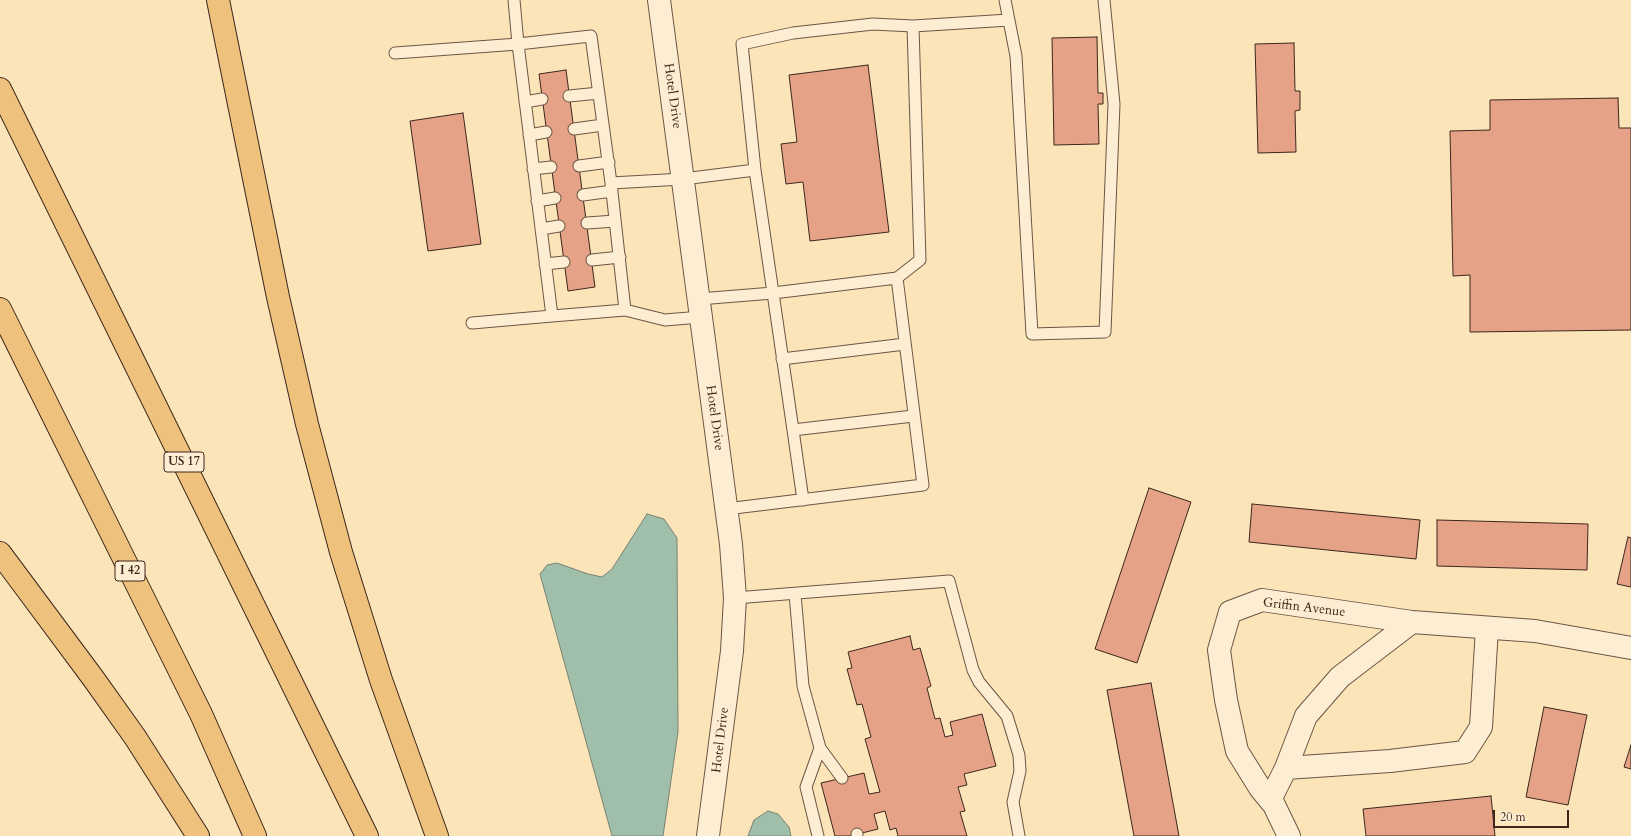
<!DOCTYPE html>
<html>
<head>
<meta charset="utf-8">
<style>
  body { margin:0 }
  #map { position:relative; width:1631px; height:836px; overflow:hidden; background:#fce4b9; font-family:Cardo,serif }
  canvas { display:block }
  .scale { position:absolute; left:1493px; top:810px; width:76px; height:18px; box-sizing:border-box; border:2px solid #3c261d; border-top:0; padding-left:5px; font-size:12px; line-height:14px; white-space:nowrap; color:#3c261d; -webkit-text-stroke:3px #fdedd2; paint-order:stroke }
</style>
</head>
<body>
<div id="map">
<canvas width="1631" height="836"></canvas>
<div class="scale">20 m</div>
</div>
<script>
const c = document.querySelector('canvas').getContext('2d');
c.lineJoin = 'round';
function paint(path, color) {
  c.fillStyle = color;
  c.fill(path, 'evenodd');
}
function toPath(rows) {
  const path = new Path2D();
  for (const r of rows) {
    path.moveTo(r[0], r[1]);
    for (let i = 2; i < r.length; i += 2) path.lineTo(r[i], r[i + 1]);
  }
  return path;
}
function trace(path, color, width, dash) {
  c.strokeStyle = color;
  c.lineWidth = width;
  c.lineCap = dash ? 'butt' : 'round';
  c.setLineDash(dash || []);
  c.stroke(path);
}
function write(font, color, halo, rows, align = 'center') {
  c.font = font + ' Cardo,serif';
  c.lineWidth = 3;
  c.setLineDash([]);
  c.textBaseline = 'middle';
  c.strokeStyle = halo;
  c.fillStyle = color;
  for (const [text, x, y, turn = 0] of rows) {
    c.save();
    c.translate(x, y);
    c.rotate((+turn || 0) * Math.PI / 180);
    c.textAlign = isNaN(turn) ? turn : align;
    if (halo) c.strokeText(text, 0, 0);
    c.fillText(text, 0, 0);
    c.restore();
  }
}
const water = toPath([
  [647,514,664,519,677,538,678,732,663,836,612,836,540,574,547,565,557,563,588,574,602,577,612,569,647,514],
  [768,811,778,814,789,827,791,836,748,836,754,820,768,811]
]);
paint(water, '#a0bfab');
trace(water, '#788272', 1);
const building = toPath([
  [1097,37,1098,93,1103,93,1103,104,1098,104,1099,144,1054,145,1052,38,1097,37],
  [1294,43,1295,91,1300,91,1300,110,1295,111,1296,152,1258,153,1255,44,1294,43],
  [868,65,889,232,810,241,803,182,786,184,781,144,797,142,789,75,868,65],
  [566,70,595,287,568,291,539,74,566,70],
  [1618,98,1619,128,1631,128,1631,330,1470,332,1470,275,1453,276,1450,131,1490,130,1490,100,1618,98],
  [463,113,481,244,428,251,410,121,463,113],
  [1149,488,1191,502,1137,663,1095,649,1149,488],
  [1252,504,1420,520,1416,559,1249,542,1252,504],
  [1437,520,1588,524,1587,570,1437,566,1437,520],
  [1628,537,1631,538,1631,587,1617,584,1628,537],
  [910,636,913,650,920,648,931,686,927,688,935,719,940,718,945,737,953,735,950,722,982,714,996,766,964,774,967,785,958,787,965,811,960,812,967,836,898,836,896,828,890,830,885,811,874,814,878,829,850,836,835,836,821,783,864,773,869,794,880,792,865,739,871,737,862,704,857,705,847,669,852,668,848,652,910,636],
  [1151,683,1179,836,1134,836,1107,690,1151,683],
  [1544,707,1587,715,1568,805,1526,797,1544,707],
  [1631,745,1631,769,1624,767,1631,745],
  [1491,796,1495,836,1366,836,1363,809,1491,796]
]);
paint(building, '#e5a286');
trace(building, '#3c261d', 1);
const service = toPath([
  [514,0,518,44,591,36,611,183],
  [1005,0,1016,56,1032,334,1105,332,1114,104,1104,0],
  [913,26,1009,20],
  [395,53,518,44,552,316,472,323],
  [569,96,599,93],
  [525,102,542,99],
  [574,129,603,125],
  [529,135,546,132],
  [579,166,609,162],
  [533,169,551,167],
  [583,195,612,191],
  [537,201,555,198],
  [587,223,615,221],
  [541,229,559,226],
  [592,260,620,257],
  [545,264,564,262],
  [699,299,773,293,897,278,920,260,913,26,873,24,793,33,742,44,755,170,773,293,793,430,803,500],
  [625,310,611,183,683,179,755,170],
  [552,316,625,310,665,320,701,317],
  [782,359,905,344],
  [793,430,913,416],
  [726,509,923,485,897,278],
  [795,594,803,686,820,748],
  [735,598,949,581,973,670,979,682,1007,716,1019,755,1020,771,1013,802,1019,836],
  [818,836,806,787,820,748,842,778],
  [857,836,857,834]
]);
const minor = toPath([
  [659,0,731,544,735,598,732,651,708,836],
  [1286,768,1390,761,1465,752,1481,727,1487,628],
  [1270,800,1286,768,1306,716,1340,677,1412,622],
  [1289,836,1274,805,1260,788,1237,751,1226,700,1219,650,1230,612,1262,600,1412,622,1535,631,1631,648]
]);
const motorway = toPath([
  [218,0,278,297,307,424,341,552,381,680,437,836],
  [0,89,367,836],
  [0,309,201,714,255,836],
  [0,553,93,678,135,737,198,836]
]);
trace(service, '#6c5644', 13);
trace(minor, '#6c5644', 24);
trace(motorway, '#3c261d', 24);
trace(service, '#fdedd2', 11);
trace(minor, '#fdedd2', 22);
trace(motorway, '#eec27c', 22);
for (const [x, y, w] of [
  [184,462,40],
  [130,571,30]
]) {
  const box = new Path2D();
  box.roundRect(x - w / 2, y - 10, w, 20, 3);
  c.fillStyle = '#fdedd2';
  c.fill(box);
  trace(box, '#3c261d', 1);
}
write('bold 12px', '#3c261d', null, [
  ["US 17",184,462],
  ["I 42",130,571]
]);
write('13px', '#3c261d', '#fdedd2', [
  ["Hotel Drive",672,96,82],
  ["Hotel Drive",714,418,82],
  ["Griffin Avenue",1304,608,7],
  ["Hotel Drive",721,740,-83]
]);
</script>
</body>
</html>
